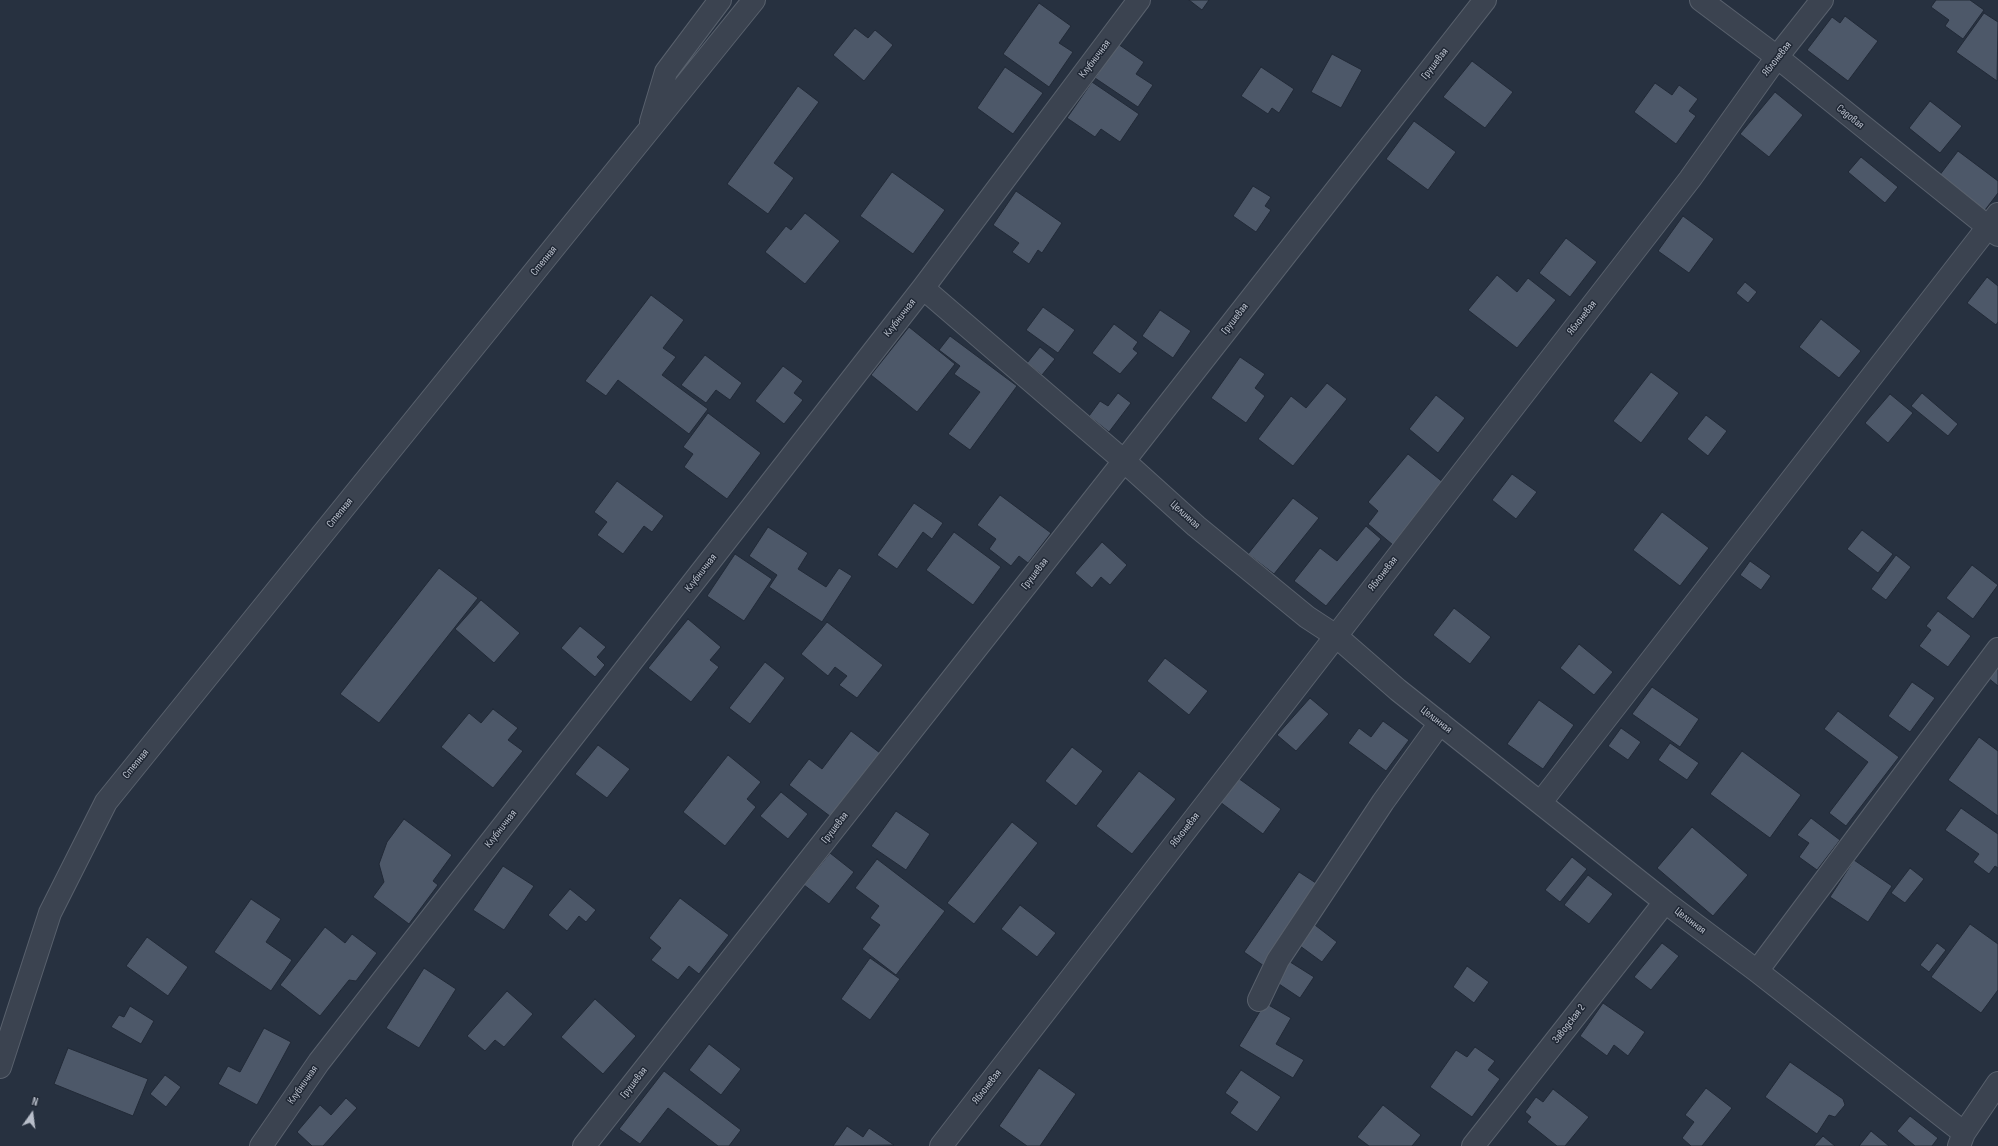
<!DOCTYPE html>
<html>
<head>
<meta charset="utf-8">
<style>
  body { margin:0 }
  #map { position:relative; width:1998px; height:1146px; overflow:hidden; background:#273140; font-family:"Sofia Sans Condensed",sans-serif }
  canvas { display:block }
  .north { position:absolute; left:12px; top:1094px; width:40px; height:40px; -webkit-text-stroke:3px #202835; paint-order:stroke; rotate:14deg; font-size:11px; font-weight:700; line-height:16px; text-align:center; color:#b8beca }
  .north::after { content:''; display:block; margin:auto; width:14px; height:18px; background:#b8beca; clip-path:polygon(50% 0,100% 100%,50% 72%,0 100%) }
</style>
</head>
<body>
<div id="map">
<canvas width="1998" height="1146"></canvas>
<div class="north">N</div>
</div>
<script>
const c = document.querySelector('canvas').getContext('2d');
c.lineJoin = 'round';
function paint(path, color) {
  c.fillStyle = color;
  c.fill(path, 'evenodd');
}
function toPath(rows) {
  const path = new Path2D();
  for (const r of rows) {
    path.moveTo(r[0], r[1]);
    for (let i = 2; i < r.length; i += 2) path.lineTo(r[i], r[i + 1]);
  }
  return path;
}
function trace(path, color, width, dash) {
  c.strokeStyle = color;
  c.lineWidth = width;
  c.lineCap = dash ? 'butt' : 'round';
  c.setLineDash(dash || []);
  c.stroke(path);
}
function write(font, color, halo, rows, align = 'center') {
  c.font = font + ' "Sofia Sans Condensed",sans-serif';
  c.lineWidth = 3;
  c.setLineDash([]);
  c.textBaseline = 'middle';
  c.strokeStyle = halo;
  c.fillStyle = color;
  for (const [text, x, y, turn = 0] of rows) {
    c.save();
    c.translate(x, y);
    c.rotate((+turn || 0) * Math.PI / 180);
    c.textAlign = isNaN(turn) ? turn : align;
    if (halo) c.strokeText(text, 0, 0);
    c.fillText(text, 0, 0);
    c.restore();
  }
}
const building = toPath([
  [1189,0,1209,0,1202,10,1189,0],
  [1936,0,1970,0,1984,10,1963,39,1945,26,1949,20,1931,7,1936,0],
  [1039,3,1071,26,1059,43,1073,52,1049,87,1003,54,1039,3],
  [1984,13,1998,22,1997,81,1956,52,1984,13],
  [1845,16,1878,41,1848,81,1807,50,1832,17,1840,23,1845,16],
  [855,28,868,38,875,30,893,45,864,81,833,55,855,28],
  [1118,44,1144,62,1136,74,1153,85,1138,107,1095,78,1118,44],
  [1332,54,1362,70,1341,108,1311,92,1332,54],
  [1472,61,1513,92,1485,128,1443,97,1472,61],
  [1005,67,1043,93,1013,134,977,108,1005,67],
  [1261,67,1294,89,1279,113,1272,108,1268,114,1241,96,1261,67],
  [1092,82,1139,114,1120,142,1101,129,1095,137,1067,118,1092,82],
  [1655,83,1672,95,1679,85,1698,99,1689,111,1696,116,1676,144,1634,112,1655,83],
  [798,86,819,102,774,163,794,178,768,214,727,184,798,86],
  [1775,92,1803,115,1769,157,1740,134,1775,92],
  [1930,101,1962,126,1940,153,1909,128,1930,101],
  [1414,121,1456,152,1428,190,1386,159,1414,121],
  [1958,151,1998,181,1998,193,1985,210,1939,176,1958,151],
  [1861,157,1898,187,1885,203,1848,172,1861,157],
  [892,172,945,210,913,254,860,216,892,172],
  [1253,186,1271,197,1265,206,1271,210,1256,232,1233,216,1253,186],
  [1016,191,1062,223,1042,253,1038,250,1029,264,1012,252,1019,243,993,225,1016,191],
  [805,213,840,241,805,284,765,252,786,226,791,230,805,213],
  [1683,216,1714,239,1689,273,1658,251,1683,216],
  [1566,238,1597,262,1570,297,1539,273,1566,238],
  [1497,275,1517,292,1528,278,1556,300,1517,348,1468,310,1497,275],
  [1987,277,1998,286,1998,322,1996,325,1967,303,1987,277],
  [1745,282,1757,292,1748,303,1736,293,1745,282],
  [651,295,684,320,663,348,676,357,662,375,708,409,689,434,618,380,606,396,585,381,651,295],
  [1043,307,1075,330,1058,353,1026,330,1043,307],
  [1160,310,1191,331,1173,358,1142,336,1160,310],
  [1821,319,1861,351,1839,378,1799,347,1821,319],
  [1114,324,1138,342,1133,349,1138,353,1120,374,1092,353,1114,324],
  [909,327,955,364,917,412,871,375,909,327],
  [950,336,1017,386,970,450,948,434,980,392,954,374,960,366,939,350,950,336],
  [1040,347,1055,359,1042,375,1027,363,1040,347],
  [705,355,742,383,730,400,716,390,706,403,681,385,705,355],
  [1240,357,1265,374,1255,388,1265,396,1246,423,1211,398,1240,357],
  [783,366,803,381,794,393,803,400,784,424,755,401,783,366],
  [1651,372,1679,393,1641,443,1613,421,1651,372],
  [1327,383,1347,399,1293,466,1258,439,1291,396,1306,408,1327,383],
  [1118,393,1131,403,1109,432,1089,416,1100,401,1108,406,1118,393],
  [1922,393,1958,424,1948,436,1911,406,1922,393],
  [1890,394,1913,413,1888,443,1865,423,1890,394],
  [1436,395,1465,418,1438,453,1409,429,1436,395],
  [708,413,761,453,727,499,684,467,693,454,683,447,708,413],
  [1706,415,1727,431,1708,456,1687,439,1706,415],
  [1408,454,1444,483,1393,545,1368,524,1378,511,1368,502,1408,454],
  [1512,474,1537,492,1516,519,1492,500,1512,474],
  [617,481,664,516,652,532,644,526,623,554,597,535,607,522,594,512,617,481],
  [1000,495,1051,533,1028,563,1019,556,1011,566,989,549,996,539,977,525,1000,495],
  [1293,498,1319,518,1274,574,1248,554,1293,498],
  [914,503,943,523,932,539,923,532,897,569,877,555,914,503],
  [1662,512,1709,548,1680,586,1633,550,1662,512],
  [1366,526,1381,539,1326,606,1294,581,1320,548,1337,561,1366,526],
  [768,527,808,553,798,569,826,587,839,568,852,576,822,622,769,587,777,575,749,556,768,527],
  [1862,530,1893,554,1878,573,1847,549,1862,530],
  [954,532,1001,567,973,605,926,570,954,532],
  [1102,542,1127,565,1110,585,1101,577,1092,588,1075,573,1102,542],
  [735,554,772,579,744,621,707,596,735,554],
  [1896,555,1911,567,1886,600,1871,589,1896,555],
  [1750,561,1771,576,1761,590,1740,575,1750,561],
  [1972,565,1998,585,1973,619,1946,598,1972,565],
  [439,568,478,598,379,723,340,694,439,568],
  [481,600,520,633,494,663,455,629,481,600],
  [1454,608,1491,637,1470,664,1433,635,1454,608],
  [1938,611,1971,636,1948,667,1919,646,1931,630,1926,626,1938,611],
  [688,619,721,647,710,660,719,667,691,702,648,668,688,619],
  [827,622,883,665,857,698,839,685,847,676,835,667,828,676,801,654,827,622],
  [580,626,606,647,597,657,605,665,595,677,561,648,580,626],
  [1579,644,1613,672,1594,695,1560,668,1579,644],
  [1165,658,1208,691,1189,715,1147,681,1165,658],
  [765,662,785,678,750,724,729,708,765,662],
  [1998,663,1998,686,1987,677,1998,663],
  [1912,682,1935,698,1910,732,1888,716,1912,682],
  [1652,687,1699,719,1680,747,1632,714,1652,687],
  [1310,698,1329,714,1296,751,1277,735,1310,698],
  [1539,700,1574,725,1543,769,1507,744,1539,700],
  [493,709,518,728,508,740,523,751,493,788,441,747,469,713,481,723,493,709],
  [1838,711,1899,757,1846,826,1829,813,1868,762,1824,729,1838,711],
  [1383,721,1409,740,1386,771,1348,743,1359,728,1371,737,1383,721],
  [1621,728,1641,742,1628,760,1608,746,1621,728],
  [851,731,884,756,835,820,789,785,809,759,822,769,851,731],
  [1979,737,1998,751,1998,816,1948,780,1979,737],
  [1670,743,1699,763,1687,780,1658,760,1670,743],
  [598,745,630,769,607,798,575,774,598,745],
  [1072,747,1103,771,1076,806,1045,781,1072,747],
  [1742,751,1801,795,1770,838,1710,794,1742,751],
  [728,755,761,782,747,799,756,807,725,846,683,812,728,755],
  [1139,771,1176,799,1132,854,1096,826,1139,771],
  [1238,778,1281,809,1263,834,1220,802,1238,778],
  [781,792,808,814,788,839,760,816,781,792],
  [1961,808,1998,834,1998,868,1995,866,1989,874,1973,862,1979,854,1945,830,1961,808],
  [896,811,930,834,906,870,871,846,896,811],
  [1811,818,1840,840,1817,870,1799,857,1809,843,1797,835,1811,818],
  [404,819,452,855,433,881,438,885,409,924,373,897,384,882,379,864,387,842,404,819],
  [1012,822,1038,843,974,924,947,903,1012,822],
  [1692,827,1748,875,1713,916,1657,868,1692,827],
  [830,853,854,872,829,904,804,885,830,853],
  [1572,857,1587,869,1560,902,1545,890,1572,857],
  [877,859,945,911,896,975,862,949,880,925,870,918,879,906,855,888,877,859],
  [1854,860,1892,886,1868,922,1830,897,1854,860],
  [503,866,534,886,504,930,473,910,503,866],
  [1910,868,1924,879,1905,903,1891,893,1910,868],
  [1299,872,1319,885,1264,966,1244,952,1299,872],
  [1588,875,1613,894,1589,924,1564,905,1588,875],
  [570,889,596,910,586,922,579,916,567,931,548,915,570,889],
  [680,898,729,935,699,974,689,966,678,980,651,960,661,948,649,938,680,898],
  [251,899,281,919,266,942,292,960,271,991,214,952,251,899],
  [1020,905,1056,933,1037,957,1001,929,1020,905],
  [1311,922,1337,942,1322,962,1296,943,1311,922],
  [1970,924,1998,944,1998,990,1981,1013,1931,977,1970,924],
  [325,927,345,943,352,934,377,953,356,981,349,980,320,1016,280,985,325,927],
  [147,937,188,967,168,996,126,966,147,937],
  [1662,943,1679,956,1651,990,1634,977,1662,943],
  [1937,943,1946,950,1929,972,1920,965,1937,943],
  [870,958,900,979,870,1020,841,999,870,958],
  [1287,960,1314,977,1300,998,1273,980,1287,960],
  [1467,966,1489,982,1474,1003,1453,987,1467,966],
  [424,968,456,989,419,1048,386,1028,424,968],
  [507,991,533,1014,504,1047,495,1040,485,1051,467,1036,507,991],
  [595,999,636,1036,603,1074,561,1037,595,999],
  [1265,1003,1291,1018,1276,1044,1304,1060,1293,1078,1239,1046,1265,1003],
  [1603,1003,1645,1032,1628,1056,1614,1045,1607,1056,1580,1036,1603,1003],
  [130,1006,154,1021,141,1044,111,1027,119,1015,124,1017,130,1006],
  [264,1028,291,1042,257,1105,218,1084,228,1066,240,1072,264,1028],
  [709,1044,741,1069,721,1095,689,1070,709,1044],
  [1475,1047,1495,1061,1488,1070,1500,1079,1472,1117,1430,1087,1456,1050,1467,1057,1475,1047],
  [68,1048,148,1079,133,1116,54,1084,68,1048],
  [1790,1062,1843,1099,1845,1105,1835,1117,1829,1115,1817,1134,1765,1097,1790,1062],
  [1039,1068,1076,1094,1040,1146,1027,1146,999,1126,1039,1068],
  [1241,1070,1281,1097,1257,1132,1230,1113,1238,1102,1225,1093,1241,1070],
  [664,1071,741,1130,729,1146,718,1146,668,1108,640,1144,619,1129,664,1071],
  [165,1075,181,1087,166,1107,150,1094,165,1075],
  [1706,1088,1732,1108,1702,1146,1691,1146,1682,1138,1694,1122,1685,1115,1706,1088],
  [1553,1089,1589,1117,1565,1146,1557,1146,1527,1122,1531,1117,1525,1112,1536,1097,1543,1102,1553,1089],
  [346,1098,357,1108,323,1146,312,1146,297,1132,320,1105,331,1115,346,1098],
  [1383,1105,1421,1135,1412,1146,1369,1146,1357,1137,1383,1105],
  [1910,1116,1938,1138,1932,1146,1915,1146,1897,1131,1910,1116],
  [847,1126,863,1137,869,1128,894,1145,833,1146,847,1126],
  [1871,1131,1889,1146,1859,1146,1871,1131],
  [1823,1136,1835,1146,1814,1146,1823,1136]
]);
paint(building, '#4d5869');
trace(building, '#222a37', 1);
const minor = toPath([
  [1701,0,1777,57,1998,235],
  [651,122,666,72,720,0],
  [923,288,1124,461,1196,526,1307,617,1336,636,1398,690,1665,902,1757,971,1964,1133],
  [1541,802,1998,214],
  [1757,971,1998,649],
  [1259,1000,1278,960,1383,802,1440,723],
  [0,1067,50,913,106,802,754,0],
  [261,1146,319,1062,923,288,1139,0],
  [584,1146,1124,461,1485,0],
  [941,1146,1690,179,1777,57,1822,0],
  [1473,1146,1665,902],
  [1959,1146,1964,1133,1998,1083]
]);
trace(minor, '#59616d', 24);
trace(minor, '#3b4350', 22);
write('11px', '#b8beca', '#202835', [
  ["Клубничная",1095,59,-53],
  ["Яблоневая",1777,59,-52],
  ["Грушевая",1435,64,-52],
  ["Садовая",1850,117,39],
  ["Степная",544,261,-51],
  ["Клубничная",900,318,-52],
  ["Яблоневая",1582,318,-52],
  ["Грушевая",1235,319,-52],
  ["Степная",340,513,-51],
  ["Целинная",1185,515,42],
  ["Клубничная",701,573,-52],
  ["Грушевая",1035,574,-52],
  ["Яблоневая",1383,574,-52],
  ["Целинная",1436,720,38],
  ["Степная",136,764,-51],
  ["Грушевая",835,828,-52],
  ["Клубничная",501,829,-52],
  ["Яблоневая",1185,830,-52],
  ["Целинная",1690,921,37],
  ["Заводская 2",1569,1024,-52],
  ["Грушевая",634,1083,-52],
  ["Клубничная",303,1085,-55],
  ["Яблоневая",987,1087,-52]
]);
</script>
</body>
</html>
